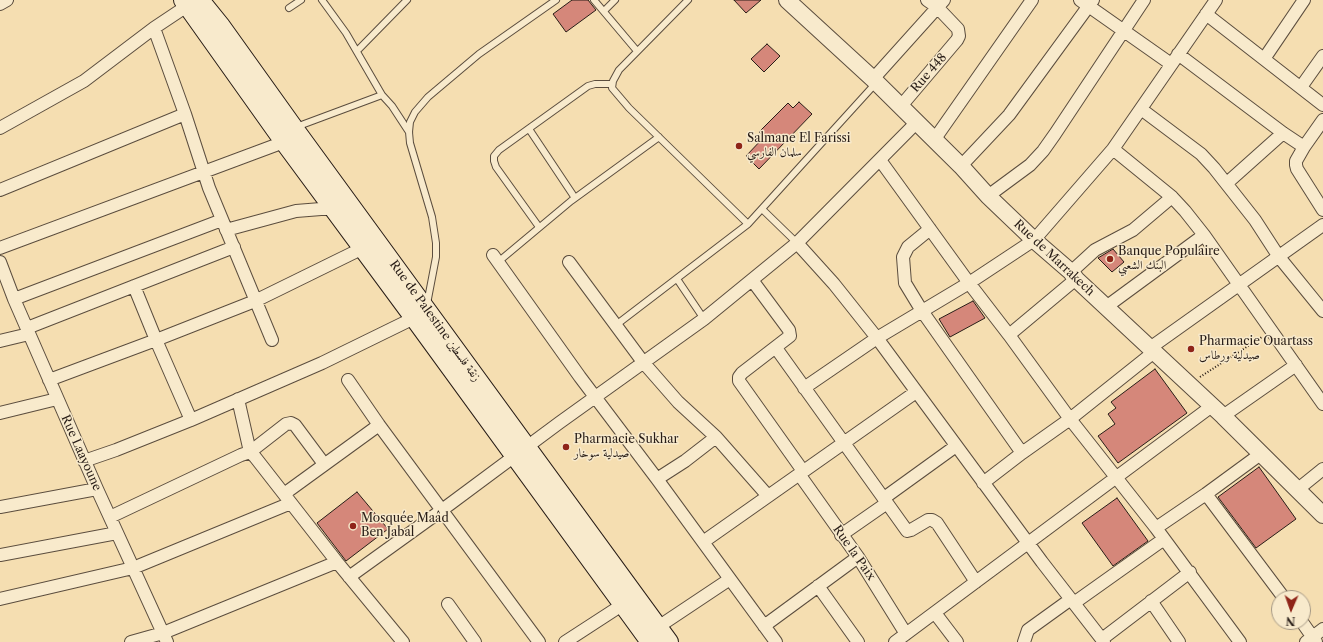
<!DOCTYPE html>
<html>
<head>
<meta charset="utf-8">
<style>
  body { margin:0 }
  #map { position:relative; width:1323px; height:642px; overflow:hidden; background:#f5deb1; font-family:"Libre Caslon Text",serif }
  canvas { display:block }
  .north { position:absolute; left:1271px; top:590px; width:40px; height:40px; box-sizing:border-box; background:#f8eacc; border:1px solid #a59884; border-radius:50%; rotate:182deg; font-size:11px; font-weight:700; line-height:16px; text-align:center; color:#281d17 }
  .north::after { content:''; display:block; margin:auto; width:14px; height:18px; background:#8f2418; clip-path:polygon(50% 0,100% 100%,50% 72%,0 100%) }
</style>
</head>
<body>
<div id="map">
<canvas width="1323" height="642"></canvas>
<div class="north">N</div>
</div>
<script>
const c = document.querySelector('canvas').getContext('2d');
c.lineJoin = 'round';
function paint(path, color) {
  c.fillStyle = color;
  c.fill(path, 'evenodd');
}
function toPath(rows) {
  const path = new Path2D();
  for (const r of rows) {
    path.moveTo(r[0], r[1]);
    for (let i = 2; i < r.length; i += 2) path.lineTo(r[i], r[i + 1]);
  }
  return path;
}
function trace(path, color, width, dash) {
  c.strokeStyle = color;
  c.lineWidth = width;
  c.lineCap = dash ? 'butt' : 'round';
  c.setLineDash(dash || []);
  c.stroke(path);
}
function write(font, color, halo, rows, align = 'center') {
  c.font = font + ' "Libre Caslon Text",Amiri,serif';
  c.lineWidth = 3;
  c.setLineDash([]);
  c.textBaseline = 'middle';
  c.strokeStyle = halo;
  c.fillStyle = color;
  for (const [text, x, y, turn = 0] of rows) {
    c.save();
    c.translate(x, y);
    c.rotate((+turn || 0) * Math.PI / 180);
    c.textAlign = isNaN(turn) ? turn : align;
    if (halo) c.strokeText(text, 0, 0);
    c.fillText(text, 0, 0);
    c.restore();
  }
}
const building = toPath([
  [572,0,588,0,596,10,566,32,553,14,572,0],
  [734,0,761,0,746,13,734,0],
  [767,44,780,56,764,72,751,59,767,44],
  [799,102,812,114,759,169,746,156,764,137,759,132,788,103,793,108,799,102],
  [1113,249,1124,262,1112,272,1098,258,1113,249],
  [973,301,985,318,950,337,939,319,973,301],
  [1155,369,1187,413,1118,463,1098,436,1115,424,1108,414,1116,408,1111,402,1155,369],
  [1259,467,1296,519,1256,548,1218,497,1259,467],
  [357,492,388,529,346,561,317,523,357,492],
  [1117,498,1148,541,1113,566,1082,523,1117,498]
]);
paint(building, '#d5877a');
trace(building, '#281d17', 1);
const service = toPath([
  [322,0,346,33,382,95,392,106,409,132],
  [594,0,637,51],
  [688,0,619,70,613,81,612,88,629,108,748,224],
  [289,8,301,0],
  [604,11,615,0],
  [357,51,407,0],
  [296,127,382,95],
  [529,129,575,198],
  [762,209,797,243],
  [539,227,496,167,494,161,494,156,499,150,588,86,595,84,612,84],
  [498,262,571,201,659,137],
  [677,279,704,319],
  [427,304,436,257,436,243,432,217,410,143,409,132,410,122,415,112,428,97,479,54,556,0],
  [616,325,748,224,876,83]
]);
const minor = toPath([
  [1080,0,1171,64],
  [0,4,7,0],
  [1206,14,1323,105],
  [154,28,185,114,209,188,272,340],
  [1178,54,1283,133,1304,147],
  [1264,59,1304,0],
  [873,79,944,0],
  [1301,87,1323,56],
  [901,106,957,40,959,36,958,29,937,7,927,0],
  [1141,109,1201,154,1214,168,1255,220,1279,257,1323,311],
  [1323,120,1304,147,1296,161,1296,165,1297,169,1323,210],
  [0,128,84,81,154,28,187,6],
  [934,140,1032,0],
  [1113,149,1172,197,1185,211,1204,235,1323,404],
  [880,160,969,283,1009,335,1070,419,1156,528,1240,642],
  [961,166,1009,115,1093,0],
  [1227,183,1283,133],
  [0,190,185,114],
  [988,196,1030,165,1043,151,1055,134,1144,0],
  [930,229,908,247,903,257,905,283,922,311,1022,453],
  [226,230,296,211,321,209,334,209],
  [797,243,834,284,877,338,1042,562,1104,642],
  [0,248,284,142],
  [493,255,580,377,657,479,776,642],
  [0,262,14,299,97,489,167,642],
  [569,262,643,362,678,402,716,437,768,496],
  [1071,272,1095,250,1133,230,1172,197],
  [752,280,789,330,790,336,742,373,739,377,739,381,803,471],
  [134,286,156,340,191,420],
  [14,299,222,220],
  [1106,307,1204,235],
  [27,328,234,247],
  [1009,335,1076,279],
  [0,341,29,334],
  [776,348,887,503,841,535],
  [1150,348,1323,225],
  [49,380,156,340,255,301,363,248],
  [348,380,379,425,539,642],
  [804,388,877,338,969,283,1034,240,1113,149,1216,0],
  [238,399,250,452,286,424,291,423,295,425,324,464],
  [0,413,57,399],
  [1223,416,1296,365],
  [84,461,116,450,191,420,322,363,414,318,420,313],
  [799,474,858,557,906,634],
  [657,479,685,461,716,437],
  [983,483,1022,453,1070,419,1154,352],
  [1297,490,1323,469],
  [284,494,379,425],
  [1206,494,1284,598],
  [884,498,956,446],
  [887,503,907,531,911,530,928,520,932,520,937,523,976,582],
  [0,507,97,489],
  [110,517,241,455,250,452,255,457,337,562,403,642],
  [1156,528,1206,494,1262,453],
  [703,542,916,392],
  [0,555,117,533],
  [349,577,442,510,559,423,704,319,797,243,916,123],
  [818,586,858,642],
  [0,599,133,568,291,503],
  [1151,601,1179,642],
  [1074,603,1164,539],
  [448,604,475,642],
  [935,613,957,642],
  [1302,622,1316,642],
  [764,626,858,557],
  [658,627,730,579],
  [1102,639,1190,572],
  [131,642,163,633,337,562],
  [565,642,622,605],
  [895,642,1212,406],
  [1024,642,1028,630,1071,599],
  [1306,642,1323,629]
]);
const tertiary = toPath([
  [787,0,873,79,961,166,988,196,1034,240,1071,272,1076,279,1150,348,1223,416,1323,515]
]);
const secondary = toPath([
  [183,0,284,142,414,318,650,642],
  [200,0,221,26,294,128,669,642]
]);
trace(service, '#5b4d3e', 8);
trace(minor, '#5b4d3e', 14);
trace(tertiary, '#5b4d3e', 18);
trace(secondary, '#281d17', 20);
trace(toPath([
  [1200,377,1262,337]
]), '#281d17', 2, [1, 2]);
trace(service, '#f8eacc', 6);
trace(minor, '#f8eacc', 12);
trace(tertiary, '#f8eacc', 16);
trace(secondary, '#f8eacc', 18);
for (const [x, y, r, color] of [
  [739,146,4,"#8f2418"],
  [1110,259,4,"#8f2418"],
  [1191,349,4,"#8f2418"],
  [566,447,4,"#8f2418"],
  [353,526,4,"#8f2418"]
]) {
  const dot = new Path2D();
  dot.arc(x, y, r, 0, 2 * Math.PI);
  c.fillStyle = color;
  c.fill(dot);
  trace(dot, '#f8eacc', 1.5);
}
write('12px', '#281d17', '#f8eacc', [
  ["Rue 448",929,73,-49],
  ["Rue de Marrakech",1054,258,43],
  ["Rue de Palestine زنقة فلسطين",435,321,54],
  ["Rue Laayoune",81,453,66],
  ["Rue la Paix",854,553,55]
]);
write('12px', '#281d17', '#f8eacc', [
  ["Salmane El Farissi",747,139],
  ["سلمان الفارسي",747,153],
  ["Banque Populaire",1118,252],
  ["البنك الشعبي",1118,266],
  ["Pharmacie Ouartass",1199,342],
  ["صيدلية ورطاس",1199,356],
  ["Pharmacie Sukhar",574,440],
  ["صيدلية سوخار",574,454],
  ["Mosquée Maâd",361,519],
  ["Ben Jabal",361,533]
], 'left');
</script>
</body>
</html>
